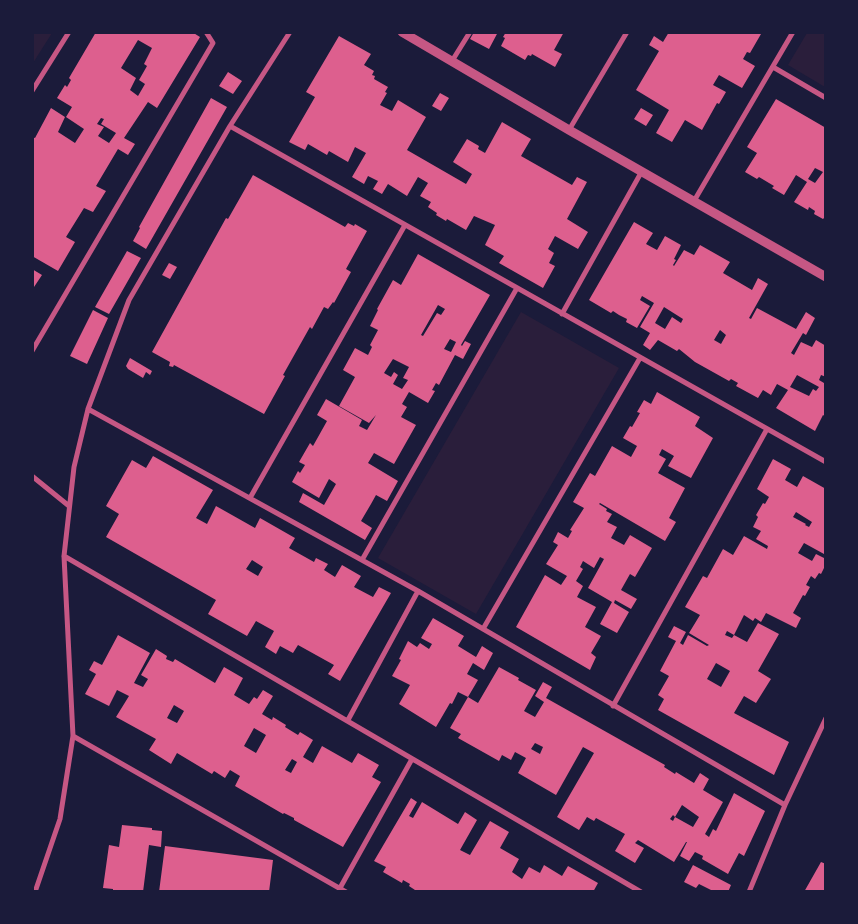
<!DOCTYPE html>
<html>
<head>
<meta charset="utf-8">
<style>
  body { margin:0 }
  #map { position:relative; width:858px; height:924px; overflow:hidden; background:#1b1b3a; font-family:"Libre Baskerville",serif }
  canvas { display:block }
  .frame { position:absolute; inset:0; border:34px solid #1b1b3a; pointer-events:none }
</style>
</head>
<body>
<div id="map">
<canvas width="858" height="924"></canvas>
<div class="frame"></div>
</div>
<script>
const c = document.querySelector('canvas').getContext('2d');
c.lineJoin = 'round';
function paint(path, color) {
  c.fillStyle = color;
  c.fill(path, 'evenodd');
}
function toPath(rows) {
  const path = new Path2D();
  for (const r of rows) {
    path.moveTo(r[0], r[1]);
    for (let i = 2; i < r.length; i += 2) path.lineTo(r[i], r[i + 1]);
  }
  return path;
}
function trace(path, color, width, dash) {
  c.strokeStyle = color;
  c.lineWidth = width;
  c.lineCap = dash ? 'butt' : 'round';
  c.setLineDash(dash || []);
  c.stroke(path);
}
paint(toPath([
  [35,33,52,33,33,63,33,34],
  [807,33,825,33,825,87,788,65],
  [521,312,619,368,476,614,378,558]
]), '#2a1e3b');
paint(toPath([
  [96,32,192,32,200,37,157,108,148,102,124,138,135,144,128,155,118,149,96,186,106,191,93,212,84,208,66,237,75,242,58,271,32,256,32,137,35,138,51,108,65,117,58,132,75,143,84,129,66,117,72,107,57,98,65,85,67,87,71,80,69,78],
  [138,40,152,48,144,64,147,66,139,80,145,84,138,96,130,90,136,78,121,68],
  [101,118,104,119,101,124,116,133,109,143,98,136,104,127,97,124],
  [474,32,479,33,498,32,489,49,470,39],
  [506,32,564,32,554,50,562,54,555,67,532,54,531,56,528,55,525,60,501,46,505,38,503,37],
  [669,32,758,32,761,34,750,53,747,52,743,59,755,66,742,88,719,75,713,85,726,92,719,104,717,103,702,130,685,120,672,142,656,133,669,110,636,90,659,51,649,45,654,36,663,42],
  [339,36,371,54,364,65,374,71,372,75,375,76,374,79,388,87,385,92,387,93,380,105,392,111,398,100,426,117,407,150,466,184,472,174,453,162,467,139,479,146,478,149,485,153,502,122,531,139,521,156,572,185,577,177,587,182,567,219,588,232,578,249,555,236,548,249,554,253,549,263,555,266,543,288,499,263,504,256,485,245,495,225,474,216,466,230,447,219,446,221,436,215,437,213,428,207,431,202,420,196,428,183,418,177,407,196,388,184,382,194,373,189,378,181,368,176,364,184,352,177,366,153,355,147,348,162,329,151,327,155,308,144,305,150,289,142,315,97,306,92],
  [228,72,242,81,233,94,219,86],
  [440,93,449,98,441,111,432,106],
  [211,98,227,107,146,249,133,241,140,228,139,227],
  [776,99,826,128,826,219,824,218,823,219,814,214,815,211,809,207,808,210,794,202,807,182,796,175,784,195,772,188,774,186,759,177,757,179,745,172,757,153,747,147],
  [815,168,823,172,815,183,808,179],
  [641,108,653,115,646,126,634,119],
  [253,175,345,227,348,223,354,226,355,224,367,231,346,269,351,272,334,303,333,302,328,309,324,307,312,329,310,327,283,375,285,376,264,414,174,365,173,367,169,366,170,362,152,352,226,218,228,219],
  [634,222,653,233,646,244,657,250,665,236,681,245,674,259,676,260,673,265,674,266,684,250,694,255,700,245,730,262,723,273,752,290,758,278,768,284,749,318,751,319,757,308,796,329,806,312,815,318,806,335,803,333,791,353,794,355,801,342,812,347,816,340,826,346,826,377,821,375,819,380,824,383,826,380,826,417,823,415,815,431,776,408,788,390,777,384,771,395,763,390,758,398,736,386,738,383,731,379,729,381,695,362,679,349,677,351,658,340,650,350,643,345,650,333,640,327,654,303,642,296,640,300,650,306,637,328,626,322,627,319,619,315,613,311,611,313,589,300],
  [664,307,683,319,681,323,672,317,665,329,655,323],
  [720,330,726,335,721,344,714,340],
  [797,375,819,387,816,391,813,389,809,396,790,387],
  [127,251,141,258,109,314,95,307],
  [418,254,490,295,461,345,462,346,465,341,471,344,463,359,455,355,439,385,436,383,432,390,435,391,428,403,409,392,402,404,407,407,401,417,416,425,394,464,374,453,368,463,398,481,387,501,376,495,371,504,361,521,372,528,365,540,299,502,303,493,324,505,336,484,329,479,319,498,292,482,298,471,300,473,305,465,299,462,310,443,313,446,327,421,317,415,326,399,362,420,359,426,367,430,376,415,369,423,339,406,355,377,343,370,355,348,368,355,372,347,370,345,378,330,370,326,378,310,377,309,393,280,401,285],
  [438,305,445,309,441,315,437,313,423,336,421,335],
  [450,339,456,342,451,352,444,349],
  [393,359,409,367,403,378,408,380,402,389,393,384,398,375,394,372,391,377,384,373],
  [169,263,177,267,170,279,162,275],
  [32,269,42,275,32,290],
  [93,310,108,318,87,364,70,356],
  [130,358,152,371,150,375,146,372,143,378,128,369,126,366],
  [657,392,700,417,695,426,713,438,691,478,668,466,674,456,662,449,659,455,666,459,658,473,685,488,669,518,676,522,665,541,600,503,599,504,607,509,606,511,612,514,607,522,617,527,611,538,624,545,630,535,652,548,635,577,630,574,621,590,637,599,631,609,615,600,614,603,629,612,617,633,600,624,612,602,588,588,604,559,600,557,594,568,583,561,580,567,583,569,576,581,583,586,577,597,596,607,585,627,601,636,591,653,596,657,590,670,516,627,545,575,561,585,567,576,546,564,558,545,553,542,558,532,568,538,572,531,570,530,584,508,573,502,590,473,595,476,612,446,631,457,637,446,623,438,630,426,632,427,640,413,637,412,644,400,651,404],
  [153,456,213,490,196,518,207,524,216,506,255,528,260,518,295,538,289,548,314,562,316,558,328,564,324,570,335,577,342,565,361,576,354,587,373,597,379,587,391,593,340,681,328,674,334,665,298,645,293,653,280,646,276,654,265,647,274,631,256,621,247,636,208,614,216,600,106,537,119,514,106,506,132,460,146,468],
  [252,560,263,567,258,576,246,569],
  [773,459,791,469,785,480,797,487,803,476,826,489,826,551,824,554,804,543,798,553,812,561,816,554,824,558,826,555,826,569,824,568,821,574,819,573,815,579,811,576,806,585,810,587,805,596,803,595,793,613,801,618,796,628,766,613,761,622,755,618,753,621,744,615,734,635,727,631,725,635,732,638,734,635,747,642,758,623,779,634,758,671,771,679,756,703,744,696,734,713,789,742,774,775,658,710,664,699,658,695,669,676,660,671,676,641,668,637,674,626,686,632,680,643,683,645,688,635,707,646,709,645,689,633,700,615,685,607,703,576,707,578,723,549,733,555,744,536,767,549,768,546,756,539,761,531,753,527,758,517,756,515,763,503,765,504,769,497,757,489],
  [796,512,812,522,809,527,805,525,806,524,793,517],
  [716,663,730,671,721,687,707,679],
  [433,618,464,636,458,646,476,657,482,646,493,653,484,670,473,663,467,674,478,680,468,697,458,692,452,704,450,703,436,727,399,704,410,685,392,676,401,660,399,659,408,641,417,647,420,643,429,649,432,644,421,638],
  [118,635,150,653,134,683,143,687,148,679,141,675,156,649,167,656,166,659,173,662,175,659,215,683,224,667,243,678,234,695,249,704,254,697,257,699,263,690,273,696,262,714,272,720,273,717,286,725,285,727,298,735,300,732,313,740,303,757,313,763,322,746,352,763,358,753,379,765,372,777,381,782,343,847,294,820,294,818,284,813,283,814,235,786,240,776,230,770,225,778,214,771,212,774,177,753,171,764,149,750,156,739,116,717,129,696,117,690,109,706,85,694,96,674,89,670,94,661,102,665],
  [174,705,184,711,177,723,167,718],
  [254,728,266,735,256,753,244,746],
  [292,759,297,762,291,773,285,770],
  [499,667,519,678,518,680,536,690,524,711,535,717,544,702,535,696,543,682,552,687,546,698,665,765,664,767,675,774,676,772,694,783,700,773,709,779,703,790,723,802,705,834,709,837,713,829,716,831,734,793,765,811,744,856,739,853,728,874,702,859,703,856,695,852,689,861,680,856,687,842,686,842,674,862,638,840,635,843,644,848,635,863,615,851,625,834,596,818,594,821,587,817,579,830,557,817,594,753,583,747,556,795,518,773,526,758,515,752,511,760,502,755,499,761,458,738,461,734,450,728,468,697,478,703],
  [535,743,543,747,540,754,531,749],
  [682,805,699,817,693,827,675,817,673,821,670,819,673,815,675,817],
  [411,798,417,802,409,816,413,818,422,802,458,824,465,812,477,820,460,850,470,855,490,821,509,832,500,848,519,859,512,872,522,879,529,867,540,873,544,865,562,876,568,866,598,883,593,892,418,892,409,886,410,884,403,880,402,883,383,872,386,867,374,861],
  [122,825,152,828,152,830,162,831,161,847,149,845,143,892,113,892,113,889,103,888,109,845,119,847],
  [165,846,273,860,269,892,159,892],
  [821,862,826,864,826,892,804,892],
  [693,865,731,885,728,892,711,892,711,890,699,884,696,888,684,882]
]), '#dd5f8e');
trace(toPath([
  [452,61,470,32],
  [773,67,826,98],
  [32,91,69,32],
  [230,126,826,462],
  [569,130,627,32],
  [694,201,793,32],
  [562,314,642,171],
  [32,351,213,43,206,32],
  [88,409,418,591,785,805],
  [32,476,69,506],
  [250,498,405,225],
  [64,556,641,892],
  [362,560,517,288],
  [483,629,640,358],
  [613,706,767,429],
  [348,720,418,591],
  [73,736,346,892],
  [340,888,412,759],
  [35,892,60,819,73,736,64,556,74,467,88,409,129,300,230,126,290,32],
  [749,892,785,805,826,718]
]), '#c65784', 5);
trace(toPath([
  [402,32,569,130,826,277]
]), '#c65784', 9);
</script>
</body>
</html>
